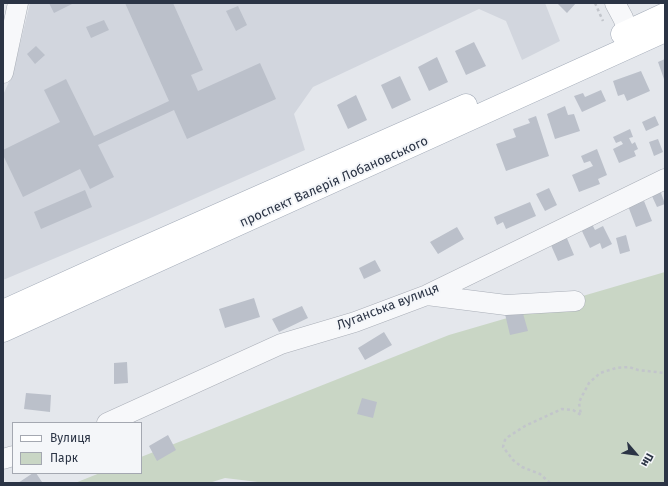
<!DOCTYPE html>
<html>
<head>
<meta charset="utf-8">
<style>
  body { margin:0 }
  #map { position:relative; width:668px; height:486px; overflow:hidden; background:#e4e7ec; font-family:"Fira Sans",sans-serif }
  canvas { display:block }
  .frame { position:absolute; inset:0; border:4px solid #2b3445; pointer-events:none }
  .legend { position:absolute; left:12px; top:422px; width:130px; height:52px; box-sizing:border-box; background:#f4f6f9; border:1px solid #a4a8b1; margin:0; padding:5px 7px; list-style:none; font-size:12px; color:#2b3445 }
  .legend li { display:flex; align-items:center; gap:8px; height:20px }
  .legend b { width:20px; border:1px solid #a4a8b1 }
  .north { position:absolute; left:616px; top:434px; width:40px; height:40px; -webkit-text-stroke:3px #f4f6f9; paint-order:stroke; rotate:118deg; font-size:11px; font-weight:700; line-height:16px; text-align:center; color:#2b3445 }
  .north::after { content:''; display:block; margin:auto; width:14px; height:18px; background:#2b3445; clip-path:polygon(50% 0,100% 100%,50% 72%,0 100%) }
</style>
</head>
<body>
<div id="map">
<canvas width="668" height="486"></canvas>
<div class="frame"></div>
<ul class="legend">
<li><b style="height:5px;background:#fff"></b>Вулиця</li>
<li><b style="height:11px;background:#c9d6c5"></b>Парк</li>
</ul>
<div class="north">Пн</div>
</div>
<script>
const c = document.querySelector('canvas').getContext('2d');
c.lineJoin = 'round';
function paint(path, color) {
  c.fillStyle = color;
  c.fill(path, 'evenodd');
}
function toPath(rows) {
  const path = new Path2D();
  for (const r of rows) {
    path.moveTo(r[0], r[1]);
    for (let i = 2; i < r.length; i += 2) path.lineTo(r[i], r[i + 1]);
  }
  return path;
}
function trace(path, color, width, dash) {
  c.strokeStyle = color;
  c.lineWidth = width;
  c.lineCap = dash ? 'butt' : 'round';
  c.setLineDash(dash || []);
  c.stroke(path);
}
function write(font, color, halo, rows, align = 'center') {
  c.font = font + ' "Fira Sans",sans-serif';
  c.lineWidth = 4;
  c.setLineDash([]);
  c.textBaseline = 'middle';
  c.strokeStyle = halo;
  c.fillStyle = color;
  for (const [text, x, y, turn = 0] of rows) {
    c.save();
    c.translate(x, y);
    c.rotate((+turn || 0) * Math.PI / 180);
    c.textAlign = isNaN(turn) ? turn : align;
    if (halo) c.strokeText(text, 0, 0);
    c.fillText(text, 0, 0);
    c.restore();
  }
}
paint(toPath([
  [30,3,545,3,560,41,522,60,506,21,479,9,313,87,294,114,305,150,146,220,3,280,3,95,13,73]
]), '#d2d6de');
paint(toPath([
  [665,272,665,483,266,483,225,478,209,483,75,483,100,473,141,473,141,457,449,335]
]), '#c9d6c5');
paint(toPath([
  [49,3,74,3,54,13],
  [125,3,173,3,203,70,191,75,198,91,260,63,276,99,187,139,174,110,98,145,114,177,90,189,80,169,23,197,3,155,3,150,60,122,44,90,66,79,94,136,169,101],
  [557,3,576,3,567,13],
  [238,6,247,25,236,31,226,11],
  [104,20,109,30,91,38,86,27],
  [474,42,486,66,466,75,455,51],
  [36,46,45,55,35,64,27,54],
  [437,57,448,82,429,91,418,67],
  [665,59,665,82,658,62],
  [641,71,650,91,627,101,624,94,618,96,613,81],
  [400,76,411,100,392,109,381,85],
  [601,90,606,101,582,112,574,96,583,93,585,97],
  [356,95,367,120,348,129,337,105],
  [565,106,568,115,574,114,580,131,555,139,547,114],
  [536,116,549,156,506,171,496,144,516,137,513,129,530,123,528,119],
  [655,116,659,125,646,131,642,122],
  [630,129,633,137,629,138,632,144,635,142,638,149,634,151,636,156,619,163,613,149,623,144,621,141,616,143,613,137],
  [658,139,663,152,654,156,649,142],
  [597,149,607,175,598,179,600,184,579,192,572,175,593,166,590,161,584,163,581,156],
  [549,188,557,205,545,211,536,194],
  [85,190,92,207,41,229,34,212],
  [660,190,665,204,657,207,651,194],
  [644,201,652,221,636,227,628,206],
  [530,202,536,216,506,229,503,222,497,225,494,217],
  [592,224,595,230,603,226,612,244,602,249,600,243,590,248,581,229],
  [457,227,464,239,438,254,430,242],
  [626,235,630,251,620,254,616,238],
  [566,236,574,255,558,261,550,243],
  [375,260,381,271,364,279,359,268],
  [254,298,260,317,225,328,219,309],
  [302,306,308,318,279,332,272,319],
  [522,310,528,331,510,335,505,314],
  [384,332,392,345,365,360,358,348],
  [127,362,128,383,114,384,114,363],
  [26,393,51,395,50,412,24,409],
  [362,398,377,402,373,418,357,414],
  [168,435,176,450,157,461,149,446],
  [33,473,36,473,42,482,18,483]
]), '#bbc0ca');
const minor = toPath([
  [615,3,623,18,628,31],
  [3,73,18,3],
  [427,295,506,305,575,301],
  [107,423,281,344,355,322,427,295,665,179],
  [3,459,13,456]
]);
const major = toPath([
  [622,34,665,14],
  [3,311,120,258,466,105],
  [3,331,665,31]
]);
trace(minor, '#a9aeb7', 21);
trace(major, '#a3abb8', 23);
trace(toPath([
  [595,3,603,21],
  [550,483,540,474,522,467,513,460,503,447,505,440,508,437,525,426,562,409,573,410,581,415,579,403,581,398,589,383,600,373,616,368,629,367,638,370,665,373]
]), '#c2c5cb', 2.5, [3, 3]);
trace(minor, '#f7f8fa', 20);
trace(major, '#fff', 22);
write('13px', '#2b3445', '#f4f6f9', [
  ["проспект Валерія Лобановського",334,182,-24],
  ["Луганська вулиця",388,307,-21]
]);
</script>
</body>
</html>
